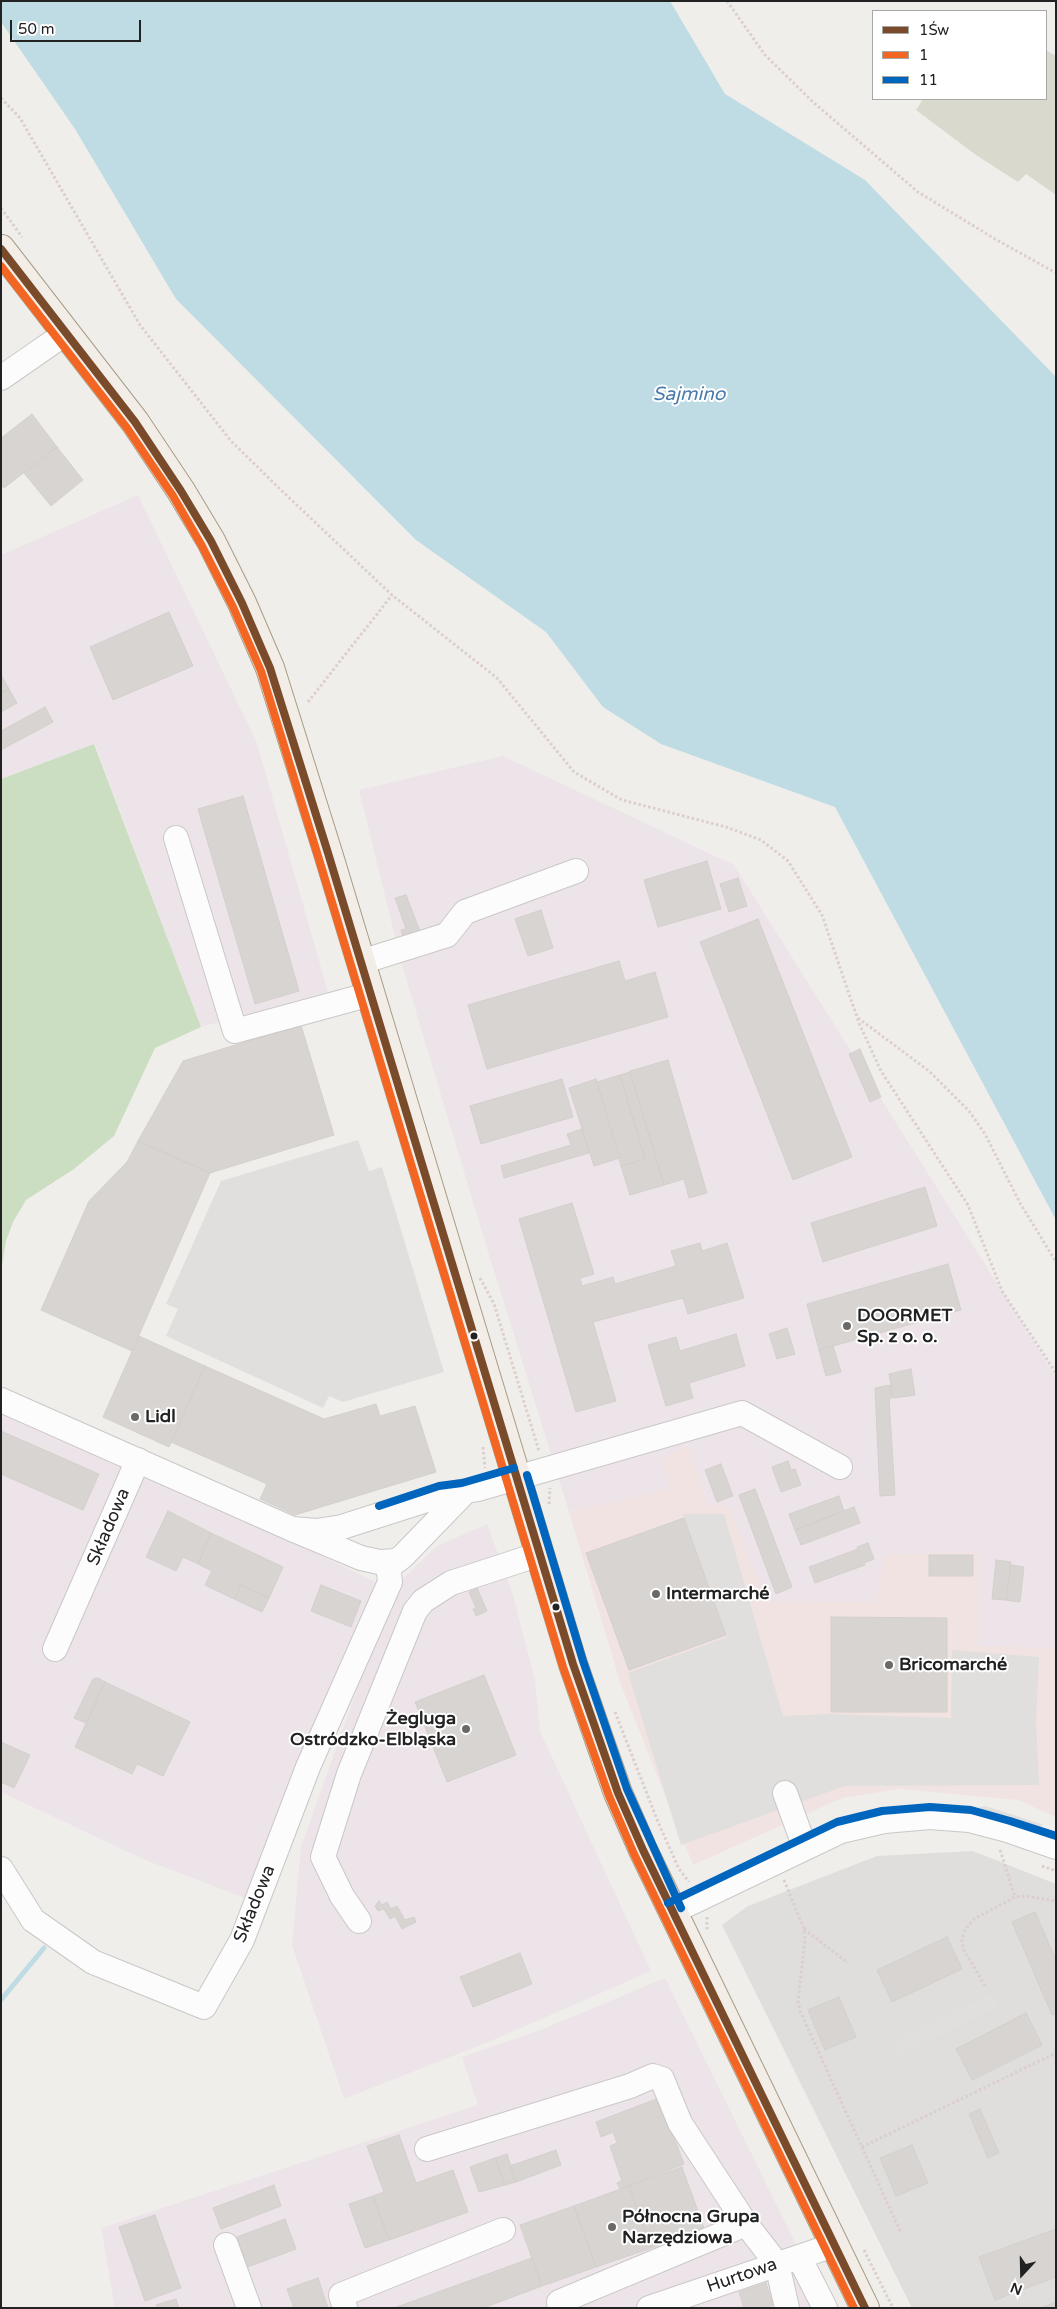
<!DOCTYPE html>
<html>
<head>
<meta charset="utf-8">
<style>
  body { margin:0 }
  #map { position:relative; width:1057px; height:2309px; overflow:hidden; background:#f0eeeb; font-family:"Varela Round",sans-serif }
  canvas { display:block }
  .frame { position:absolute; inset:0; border:2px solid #222; pointer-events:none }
  .legend { position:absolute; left:872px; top:10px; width:175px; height:90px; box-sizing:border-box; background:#fff; border:1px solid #a7a7a7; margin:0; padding:6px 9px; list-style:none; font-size:15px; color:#222 }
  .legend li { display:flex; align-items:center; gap:10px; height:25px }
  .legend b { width:25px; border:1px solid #a7a7a7 }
  .north { position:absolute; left:997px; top:2249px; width:50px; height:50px; -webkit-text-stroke:4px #fff; paint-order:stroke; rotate:201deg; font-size:14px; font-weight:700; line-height:20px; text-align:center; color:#222 }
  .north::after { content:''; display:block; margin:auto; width:18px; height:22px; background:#222; clip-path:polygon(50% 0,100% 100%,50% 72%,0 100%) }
  .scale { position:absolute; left:10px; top:20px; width:131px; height:22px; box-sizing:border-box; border:2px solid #222; border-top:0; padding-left:6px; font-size:15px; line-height:18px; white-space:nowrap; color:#222; -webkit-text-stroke:4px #fff; paint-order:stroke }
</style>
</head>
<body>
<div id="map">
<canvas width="1057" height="2309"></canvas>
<div class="frame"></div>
<ul class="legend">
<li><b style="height:6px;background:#7a4b2a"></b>1Św</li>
<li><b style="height:6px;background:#f26522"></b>1</li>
<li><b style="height:6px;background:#0065bd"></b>11</li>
</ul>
<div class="north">N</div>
<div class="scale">50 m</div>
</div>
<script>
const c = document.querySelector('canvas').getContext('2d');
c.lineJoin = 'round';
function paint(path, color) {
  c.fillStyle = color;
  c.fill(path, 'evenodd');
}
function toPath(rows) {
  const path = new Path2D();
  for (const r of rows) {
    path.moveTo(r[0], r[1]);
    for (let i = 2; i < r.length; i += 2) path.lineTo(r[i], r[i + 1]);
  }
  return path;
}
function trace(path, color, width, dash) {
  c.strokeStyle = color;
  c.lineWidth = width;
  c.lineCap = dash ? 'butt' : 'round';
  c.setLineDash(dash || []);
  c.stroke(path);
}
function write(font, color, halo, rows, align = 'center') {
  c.font = font + ' "Varela Round",sans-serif';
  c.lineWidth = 4;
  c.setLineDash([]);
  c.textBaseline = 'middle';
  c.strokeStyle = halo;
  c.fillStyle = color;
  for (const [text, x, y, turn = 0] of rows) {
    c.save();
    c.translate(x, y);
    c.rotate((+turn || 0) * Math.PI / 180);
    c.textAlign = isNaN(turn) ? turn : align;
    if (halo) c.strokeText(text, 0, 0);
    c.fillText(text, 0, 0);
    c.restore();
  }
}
paint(toPath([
  [973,1851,1056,1884,1056,2308,912,2308,722,1925,748,1906,877,1856]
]), '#dfdedc');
paint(toPath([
  [687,1444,709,1505,729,1506,767,1601,885,1555,978,1551,978,1645,1055,1648,1056,1640,1056,1817,1018,1800,900,1789,842,1798,693,1865,621,1685,569,1512,670,1488,661,1461]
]), '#f1e3e1');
paint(toPath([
  [138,495,257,743,328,992,201,1027,95,744,1,779,1,555],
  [503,756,734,865,1056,1377,1055,1648,978,1646,978,1551,885,1555,876,1602,766,1601,729,1506,709,1505,687,1444,661,1461,670,1488,569,1512,485,1242,402,965,359,790],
  [1,1390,309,1550,384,1586,248,1899,145,1860,1,1792],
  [487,1524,512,1592,535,1680,540,1731,651,1971,498,2038,344,2099,292,1945,301,1847,393,1588,437,1546],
  [665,1978,791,2234,830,2308,115,2308,101,2228,478,2105,462,2057,543,2029]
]), '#ede4e9');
paint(toPath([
  [1046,50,1056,56,1056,195,1026,174,1018,182,976,155,916,110,923,99,1046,99]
]), '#d9d9cd');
paint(toPath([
  [94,744,201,1027,155,1048,114,1136,74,1169,26,1200,13,1222,6,1241,1,1272,1,779]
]), '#cbdec1');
paint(toPath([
  [358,1140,369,1171,382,1167,444,1372,343,1402,329,1396,323,1408,166,1336,178,1309,166,1304,221,1181],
  [683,1514,724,1514,783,1716,830,1714,951,1718,952,1650,1039,1657,1036,1721,1039,1785,845,1786,681,1845,628,1673,727,1637],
  [985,1806,1014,1815,1043,1825,1036,1829,969,1810],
  [991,1993,998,2007,899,2055,892,2041]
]), '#e0dfde');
paint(toPath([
  [1,1,670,1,725,94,865,180,1056,377,1056,1220,835,807,661,744,603,707,546,632,416,540,176,299,75,129,1,22]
]), '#bfdbe3');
trace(toPath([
  [1,2000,44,1948]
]), '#bfdbe3', 5);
const building = toPath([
  [32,414,57,447,4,488,1,484,1,438,32,414],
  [57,447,83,480,51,506,24,473,57,447],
  [169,612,193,666,113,700,90,647,169,612],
  [1,675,9,689,1,693,1,675],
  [9,689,17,703,1,712,1,693,9,689],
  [45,707,53,722,1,750,1,731,45,707],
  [243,796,299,991,255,1004,198,809,243,796],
  [707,861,721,909,658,927,644,880,707,861],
  [738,878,747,906,729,912,720,884,738,878],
  [406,895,421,934,404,940,401,930,406,929,395,898,406,895],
  [541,910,553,948,528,956,515,919,541,910],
  [758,919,852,1157,793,1180,700,942,758,919],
  [619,961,625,981,655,972,668,1017,487,1069,468,1005,619,961],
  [301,1025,334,1135,210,1173,138,1141,183,1061,301,1025],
  [860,1049,881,1097,870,1102,849,1054,860,1049],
  [668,1060,707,1193,689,1198,684,1179,664,1185,630,1071,668,1060],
  [630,1072,664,1185,630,1195,621,1166,645,1159,620,1075,630,1072],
  [620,1075,645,1159,621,1166,597,1082,620,1075],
  [562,1079,573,1117,481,1144,470,1106,562,1079],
  [596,1079,620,1158,594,1166,569,1088,596,1079],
  [582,1129,589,1153,504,1178,501,1166,571,1145,567,1134,582,1129],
  [138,1141,210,1173,132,1351,41,1310,89,1201,127,1162,138,1141],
  [925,1187,937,1226,823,1262,811,1223,925,1187],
  [572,1203,594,1274,580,1278,582,1286,613,1277,615,1284,676,1266,671,1251,700,1243,702,1251,727,1243,744,1298,688,1314,683,1298,593,1322,616,1401,576,1412,519,1219,572,1203],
  [948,1264,961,1310,819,1350,807,1304,948,1264],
  [787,1328,795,1354,777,1359,769,1334,787,1328],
  [736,1334,745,1366,689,1383,693,1398,666,1406,648,1345,676,1337,680,1351,736,1334],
  [139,1336,205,1366,169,1447,103,1417,139,1336],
  [833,1346,841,1372,826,1376,819,1350,833,1346],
  [205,1366,324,1419,376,1404,380,1416,415,1406,436,1472,295,1515,260,1499,267,1484,171,1442,205,1366],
  [911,1369,915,1395,893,1398,889,1374,911,1369],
  [891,1385,892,1398,889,1399,895,1495,880,1496,875,1388,891,1385],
  [1,1431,99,1474,83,1510,1,1474,1,1431],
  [788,1461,791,1470,795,1469,801,1485,781,1492,772,1467,788,1461],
  [721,1464,733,1496,717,1502,705,1470,721,1464],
  [755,1489,792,1587,776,1594,739,1495,755,1489],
  [839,1496,844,1511,795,1530,789,1514,839,1496],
  [854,1507,860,1523,801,1545,795,1530,854,1507],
  [168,1511,211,1533,198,1564,183,1557,176,1571,146,1557,168,1511],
  [684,1518,726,1635,629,1670,586,1553,684,1518],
  [211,1533,283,1567,269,1598,241,1585,234,1599,205,1585,212,1571,198,1564,211,1533],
  [868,1543,874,1559,864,1563,865,1565,815,1583,809,1567,858,1549,857,1547,868,1543],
  [929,1555,973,1555,973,1576,929,1576,929,1555],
  [996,1560,1011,1562,1006,1600,992,1599,996,1560],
  [1011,1565,1024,1567,1020,1602,1006,1600,1011,1565],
  [241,1585,269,1598,262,1612,234,1599,241,1585],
  [321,1585,361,1601,351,1627,311,1611,321,1585],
  [477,1588,487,1611,476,1616,473,1609,476,1608,469,1592,477,1588],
  [831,1617,947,1618,947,1712,831,1712,831,1617],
  [484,1675,516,1755,447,1782,415,1702,484,1675],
  [98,1678,105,1682,86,1723,74,1718,93,1679,98,1678],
  [105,1682,190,1722,163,1776,137,1764,132,1774,75,1747,105,1682],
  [1,1742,30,1755,14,1788,1,1782,1,1742],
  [379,1901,382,1905,387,1902,391,1909,397,1906,405,1920,414,1917,416,1922,402,1929,395,1916,390,1919,384,1909,378,1911,375,1906,379,1901],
  [1035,1912,1056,1960,1056,2014,1052,2015,1012,1922,1035,1912],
  [947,1937,962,1969,892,2002,877,1970,947,1937],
  [520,1953,532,1984,473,2007,460,1977,520,1953],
  [839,1997,856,2037,825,2050,808,2010,839,1997],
  [1026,2013,1042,2045,972,2080,956,2049,1026,2013],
  [659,2098,684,2164,620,2189,617,2183,622,2181,610,2146,617,2143,613,2132,601,2137,596,2122,659,2098],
  [980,2109,999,2153,988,2158,969,2114,980,2109],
  [399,2135,416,2183,453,2170,468,2212,389,2240,373,2196,384,2192,367,2146,399,2135],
  [912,2145,928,2183,896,2196,880,2158,912,2145],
  [556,2150,561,2165,516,2182,510,2166,556,2150],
  [507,2154,516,2182,505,2185,495,2158,507,2154],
  [495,2158,505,2185,479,2192,470,2167,495,2158],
  [682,2167,704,2228,651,2248,629,2186,682,2167],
  [274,2185,281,2206,221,2229,213,2208,274,2185],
  [629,2186,651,2248,596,2267,574,2206,629,2186],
  [373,2196,389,2240,365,2248,349,2204,373,2196],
  [574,2206,596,2267,542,2286,520,2225,574,2206],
  [155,2215,181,2288,145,2301,119,2227,155,2215],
  [285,2219,296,2249,245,2268,234,2238,285,2219],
  [1056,2229,1056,2277,995,2300,979,2257,1056,2229],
  [532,2258,542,2286,483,2308,394,2308,532,2258],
  [318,2278,328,2308,294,2308,287,2289,318,2278],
  [766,2283,773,2305,763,2308,744,2308,739,2292,766,2283],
  [176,2299,179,2308,157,2308,156,2305,176,2299],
  [1056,2302,1056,2308,1040,2308,1056,2302]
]);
paint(building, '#d7d4d2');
trace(building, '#d3d0cc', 1);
const minor = toPath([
  [1,378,66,333],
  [176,838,235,1031,371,994],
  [361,962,447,935,465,912,576,871],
  [1,1400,292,1529,361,1558,379,1562,397,1561,404,1555,464,1493],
  [292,1529,316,1531,342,1527,442,1495,478,1489,742,1413,840,1467],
  [55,1649,138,1460],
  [785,1793,805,1848],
  [1,1869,33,1920,93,1962,204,2007,242,1940,308,1767,390,1582,388,1563],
  [672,1912,841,1831,884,1821,930,1817,969,1820,1007,1830,1056,1847],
  [359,1921,342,1896,323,1857,349,1774,415,1611,423,1601,451,1583,540,1554],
  [427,2149,630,2086,653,2076,662,2079,680,2123,746,2224],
  [226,2245,249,2308],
  [799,2257,825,2308],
  [345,2308,341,2295,503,2230],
  [560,2308,559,2302,746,2224,777,2264,787,2308],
  [649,2308,834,2245]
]);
const major = toPath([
  [1,249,135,422,181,491,211,541,242,603,270,668,328,853,573,1664,599,1739,618,1793,643,1850,865,2308]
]);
trace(minor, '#c9c8c7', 26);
trace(major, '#a79c86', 30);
trace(toPath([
  [727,1,765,55,814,103,918,192,995,239,1056,273],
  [1,98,20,118,140,325,231,441,282,491,392,595,497,678,574,772,622,800,726,827,761,840,788,861,822,915,859,1023,881,1071,968,1205,1002,1291,1056,1373],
  [1,208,22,237],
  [308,702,392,595],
  [858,1018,929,1071,969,1111,985,1134,1020,1203,1056,1262],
  [480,1278,494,1304,539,1451],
  [483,1447,485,1468],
  [549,1504,550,1488],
  [615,1712,658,1822,679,1869,689,1882],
  [1000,1850,1015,1897],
  [1042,1866,1056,1871],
  [784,1880,804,1929,805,1939,798,2001,800,2011,901,2233],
  [707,1917,707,1931],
  [804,1929,848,1963],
  [985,1986,964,1950,962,1941,965,1930,974,1919,1015,1897,1025,1896,1056,1901],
  [862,2147,1056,2053],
  [864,2250,893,2308]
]), '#dccecd', 3, [2.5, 2.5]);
trace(minor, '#fdfcfc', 24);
trace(major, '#f3ede7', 28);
trace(toPath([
  [1,249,135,422,181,491,211,541,242,603,270,668,328,853,573,1664,618,1793,643,1850,865,2308]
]), '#7a4b2a', 8);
trace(toPath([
  [1,266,127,428,173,496,202,546,233,607,261,671,318,856,563,1667,609,1796,634,1854,854,2308]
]), '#f26522', 8);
trace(toPath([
  [527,1475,583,1661,627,1789,681,1908],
  [379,1506,439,1486,462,1483,514,1468],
  [668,1903,837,1822,882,1811,930,1807,971,1810,1010,1821,1056,1836]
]), '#0065bd', 8);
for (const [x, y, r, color] of [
  [847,1326,5,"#6a6968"],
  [474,1336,4.5,"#222"],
  [135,1417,5,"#6a6968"],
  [656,1594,5,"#6a6968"],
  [556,1607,4.5,"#222"],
  [889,1665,5,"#6a6968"],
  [466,1729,5,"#6a6968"],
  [612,2227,5,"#6a6968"]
]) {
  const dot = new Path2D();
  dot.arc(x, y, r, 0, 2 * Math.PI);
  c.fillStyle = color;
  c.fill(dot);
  trace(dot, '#fff', 2);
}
write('bold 18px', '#222', '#fff', [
  ["DOORMET",857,1316],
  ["Sp. z o. o.",857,1337],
  ["Lidl",145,1417],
  ["Intermarché",666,1594],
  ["Bricomarché",899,1665],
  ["Żegluga",456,1719,"right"],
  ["Ostródzko-Elbląska",456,1740,"right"],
  ["Północna Grupa",622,2217],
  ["Narzędziowa",622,2238]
], 'left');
write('18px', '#222', '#fff', [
  ["Składowa",109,1527,-67],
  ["Składowa",255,1904,-68],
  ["Hurtowa",742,2276,-19]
]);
write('italic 19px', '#4a7aab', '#fff', [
  ["Sajmino",689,395]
]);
</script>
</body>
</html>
